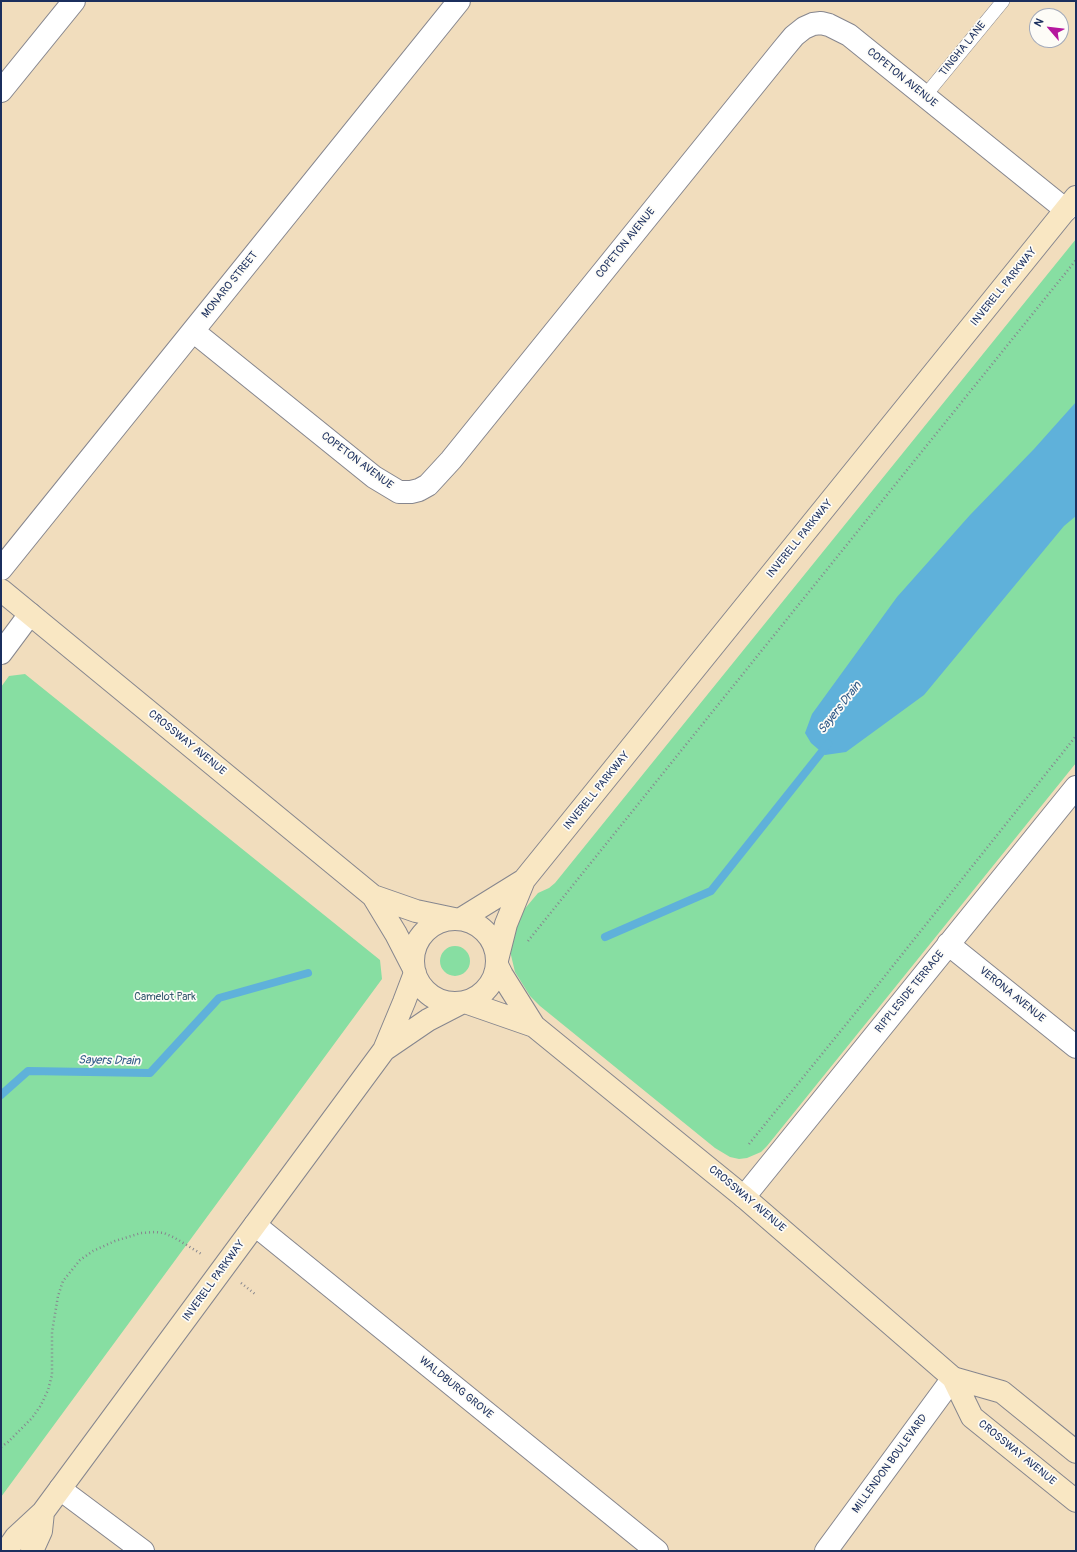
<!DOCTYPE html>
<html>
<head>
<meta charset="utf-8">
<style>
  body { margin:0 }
  #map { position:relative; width:1077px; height:1552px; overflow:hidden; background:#f1ddbd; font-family:Pangolin,sans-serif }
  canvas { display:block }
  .frame { position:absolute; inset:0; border:2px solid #1b2f5e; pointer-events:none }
  .north { position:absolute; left:1029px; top:8px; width:40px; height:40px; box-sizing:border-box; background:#fdfcf7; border:1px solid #a3aaba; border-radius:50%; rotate:298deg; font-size:11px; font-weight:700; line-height:16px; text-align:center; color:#1b2f5e }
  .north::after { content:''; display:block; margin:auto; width:14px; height:18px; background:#b5179e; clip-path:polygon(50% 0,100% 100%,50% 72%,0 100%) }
</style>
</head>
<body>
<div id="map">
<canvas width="1077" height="1552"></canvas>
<div class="frame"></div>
<div class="north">N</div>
</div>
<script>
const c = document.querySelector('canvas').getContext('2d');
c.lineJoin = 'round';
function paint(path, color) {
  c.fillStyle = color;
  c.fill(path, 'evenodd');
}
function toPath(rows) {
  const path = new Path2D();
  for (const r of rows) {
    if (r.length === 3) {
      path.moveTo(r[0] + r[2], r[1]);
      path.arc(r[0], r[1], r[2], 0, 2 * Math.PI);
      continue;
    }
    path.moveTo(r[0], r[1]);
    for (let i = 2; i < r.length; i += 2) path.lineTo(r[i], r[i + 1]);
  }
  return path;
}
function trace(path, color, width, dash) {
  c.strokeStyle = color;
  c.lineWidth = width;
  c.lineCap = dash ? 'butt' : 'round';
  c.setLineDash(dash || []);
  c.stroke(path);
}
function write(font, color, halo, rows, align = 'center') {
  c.font = font + ' Pangolin,sans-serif';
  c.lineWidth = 3.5;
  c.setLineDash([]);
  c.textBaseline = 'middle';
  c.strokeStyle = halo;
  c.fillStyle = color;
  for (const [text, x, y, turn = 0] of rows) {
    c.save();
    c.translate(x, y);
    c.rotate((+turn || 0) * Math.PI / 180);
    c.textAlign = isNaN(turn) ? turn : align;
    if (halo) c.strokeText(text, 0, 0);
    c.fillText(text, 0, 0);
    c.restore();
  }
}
paint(toPath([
  [1076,239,1076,763,767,1146,761,1152,747,1158,739,1159,730,1157,715,1148,540,1006,530,996,515,972,510,951,511,940,522,912,538,893,549,888,555,883],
  [25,674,380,960,382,979,1,1497,1,687,9,676],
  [455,961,15]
]), '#87dea2');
paint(toPath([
  [1076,402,1076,516,1064,526,924,695,846,752,825,755,811,743,805,733,812,714,897,597,970,515,1034,449]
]), '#5fb1da');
trace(toPath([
  [605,937,711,891,828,744],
  [1,1095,28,1071,150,1073,219,998,308,973]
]), '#5fb1da', 8);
const lane = toPath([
  [924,97,1003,1]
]);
const street = toPath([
  [1,91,74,1],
  [193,331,374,477,399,492,411,492,419,490,428,485,451,460,784,48,794,36,804,28,813,24,821,23,829,25,849,35,1066,210],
  [1,569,459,1],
  [1,653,30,614],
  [948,944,1076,1047],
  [744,1197,1076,787],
  [255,1225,657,1551],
  [60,1489,143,1551],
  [826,1551,953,1378]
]);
const secondary = toPath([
  [1,590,373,896,396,934,413,967],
  [373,896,416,911,454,919],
  [461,919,524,880,1076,197],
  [455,961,42],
  [497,960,506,924,524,880],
  [497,965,502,975,534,1026,744,1197,915,1345,953,1378,972,1417,1076,1501],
  [465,1002,534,1026],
  [384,1050,428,1020,461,1003],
  [953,1378,1002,1392,1076,1452],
  [5,1551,9,1547,16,1537,43,1512,384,1050,404,1002,415,973],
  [32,1551,41,1531,43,1512]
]);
trace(lane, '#86868e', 14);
trace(street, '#86868e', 24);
trace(secondary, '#86868e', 24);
trace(toPath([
  [528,941,1076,260],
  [749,1144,865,1001,1076,736],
  [241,1283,255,1294],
  [1,1447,8,1442,32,1418,41,1405,48,1390,52,1375,52,1332,58,1296,63,1281,80,1260,93,1251,115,1241,141,1233,155,1232,164,1233,175,1238,203,1255]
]), '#86868e', 2.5, [1, 3]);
trace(lane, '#fff', 13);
trace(street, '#fff', 22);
trace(secondary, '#f9e7c3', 22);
write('11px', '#1b2f5e', '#fdfcf7', [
  ["TINGHA LANE",963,49,-51],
  ["COPETON AVENUE",902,78,39],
  ["COPETON AVENUE",626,243,-51],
  ["MONARO STREET",230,285,-51],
  ["INVERELL PARKWAY",1004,287,-51],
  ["COPETON AVENUE",357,461,37],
  ["INVERELL PARKWAY",800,539,-51],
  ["CROSSWAY AVENUE",187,743,39],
  ["INVERELL PARKWAY",597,791,-51],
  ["RIPPLESIDE TERRACE",910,992,-51],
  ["VERONA AVENUE",1012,995,39],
  ["CROSSWAY AVENUE",747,1199,40],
  ["INVERELL PARKWAY",214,1281,-54],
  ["WALDBURG GROVE",456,1388,39],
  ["CROSSWAY AVENUE",1017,1453,39],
  ["MILLENDON BOULEVARD",890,1464,-54]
]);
write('11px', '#365b6f', '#fdfcf7', [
  ["Camelot Park",165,997]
]);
write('italic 12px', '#335c89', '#fdfcf7', [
  ["Sayers Drain",840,708,-52],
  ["Sayers Drain",109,1061,1]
]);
</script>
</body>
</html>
